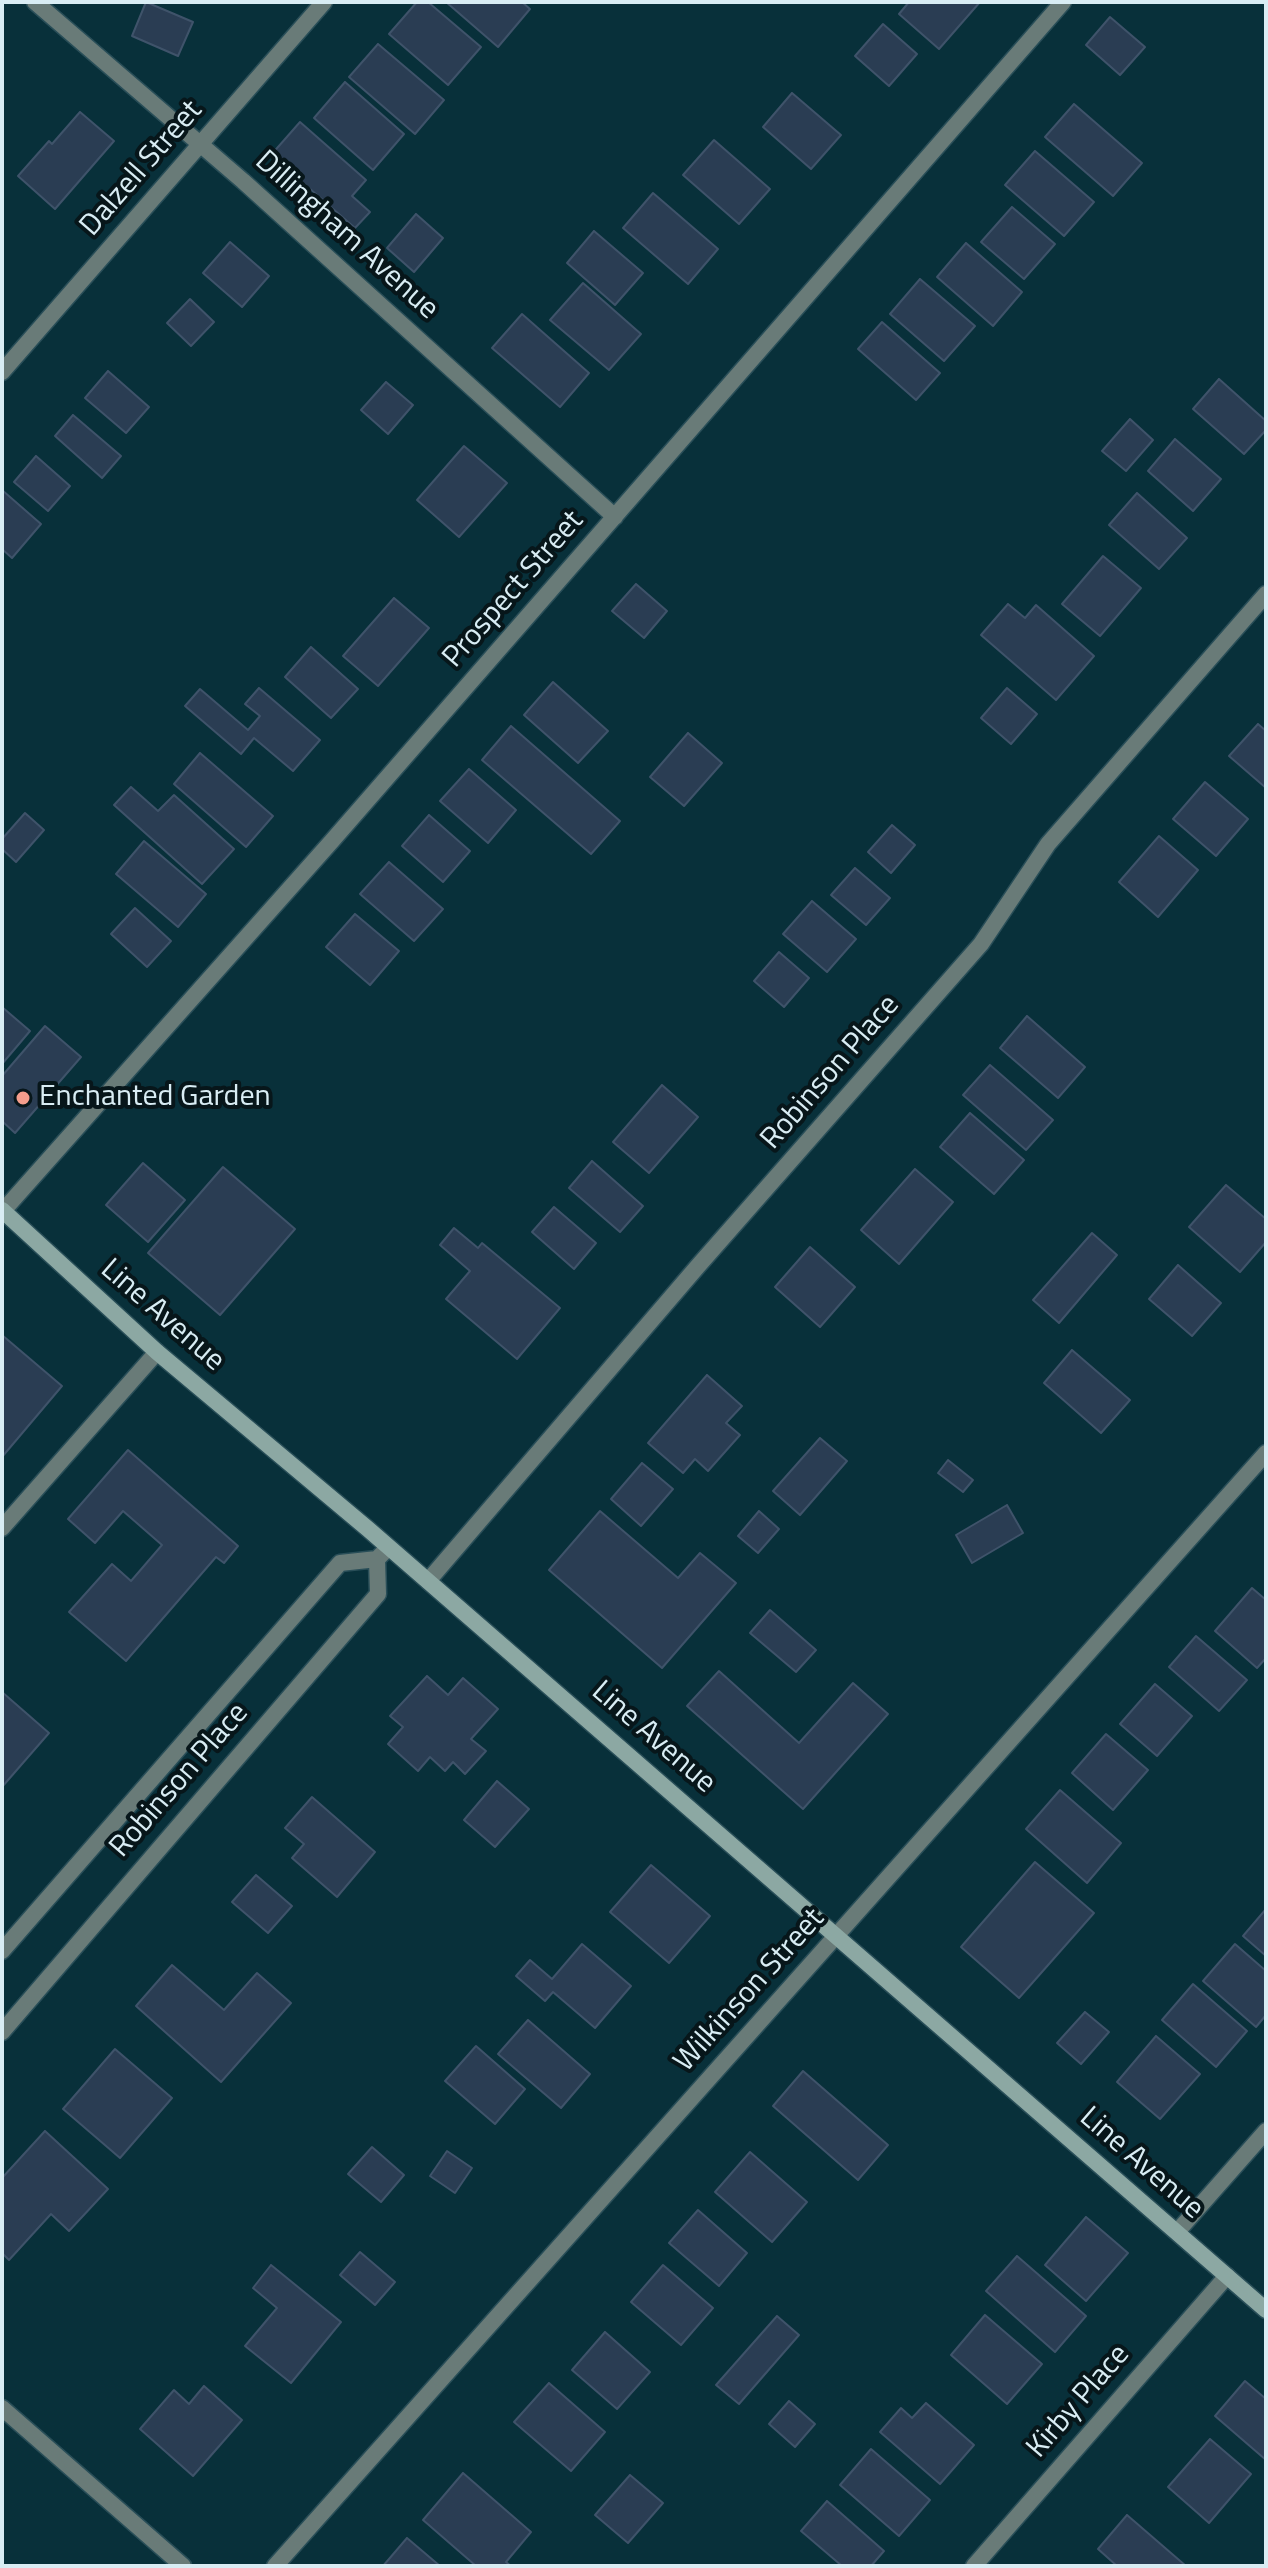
<!DOCTYPE html>
<html>
<head>
<meta charset="utf-8">
<style>
  body { margin:0 }
  #map { position:relative; width:1268px; height:2568px; overflow:hidden; background:#08303a; font-family:"Titillium Web",sans-serif }
  canvas { display:block }
  .frame { position:absolute; inset:0; border:4px solid #d9edf4; pointer-events:none }
</style>
</head>
<body>
<div id="map">
<canvas width="1268" height="2568"></canvas>
<div class="frame"></div>
</div>
<script>
const c = document.querySelector('canvas').getContext('2d');
c.lineJoin = 'round';
function paint(path, color) {
  c.fillStyle = color;
  c.fill(path, 'evenodd');
}
function toPath(rows) {
  const path = new Path2D();
  for (const r of rows) {
    path.moveTo(r[0], r[1]);
    for (let i = 2; i < r.length; i += 2) path.lineTo(r[i], r[i + 1]);
  }
  return path;
}
function trace(path, color, width, dash) {
  c.strokeStyle = color;
  c.lineWidth = width;
  c.lineCap = dash ? 'butt' : 'round';
  c.setLineDash(dash || []);
  c.stroke(path);
}
function write(font, color, halo, rows, align = 'center') {
  c.font = font + ' "Titillium Web",sans-serif';
  c.lineWidth = 8;
  c.setLineDash([]);
  c.textBaseline = 'middle';
  c.strokeStyle = halo;
  c.fillStyle = color;
  for (const [text, x, y, turn = 0] of rows) {
    c.save();
    c.translate(x, y);
    c.rotate((+turn || 0) * Math.PI / 180);
    c.textAlign = isNaN(turn) ? turn : align;
    if (halo) c.strokeText(text, 0, 0);
    c.fillText(text, 0, 0);
    c.restore();
  }
}
const building = toPath([
  [146,2,193,22,178,56,132,36,146,2],
  [417,2,428,2,481,47,448,85,389,34,417,2],
  [446,2,522,2,530,9,498,47,446,2],
  [909,2,980,2,939,49,899,14,909,2],
  [1110,17,1145,47,1120,75,1086,45,1110,17],
  [883,24,917,54,889,86,855,56,883,24],
  [378,44,444,100,415,134,349,77,378,44],
  [345,82,404,134,373,170,314,118,345,82],
  [792,93,841,135,811,169,763,127,792,93],
  [1074,104,1142,163,1113,196,1045,137,1074,104],
  [80,112,114,141,55,209,18,176,49,141,52,144,80,112],
  [300,122,366,180,352,196,370,212,355,228,271,155,300,122],
  [714,140,770,189,739,224,683,175,714,140],
  [1035,151,1094,202,1064,236,1005,185,1035,151],
  [653,193,718,249,688,284,623,228,653,193],
  [1012,207,1055,244,1024,279,981,242,1012,207],
  [416,214,443,238,414,272,387,248,416,214],
  [594,231,643,273,615,305,567,263,594,231],
  [230,242,269,276,242,307,203,273,230,242],
  [966,243,1022,292,993,326,937,277,966,243],
  [920,279,975,326,944,361,890,314,920,279],
  [583,283,641,334,609,370,550,320,583,283],
  [190,299,214,322,191,346,167,323,190,299],
  [522,314,589,373,560,407,492,348,522,314],
  [882,322,940,373,916,400,858,349,882,322],
  [108,371,149,407,126,433,85,398,108,371],
  [1219,379,1266,421,1266,430,1244,454,1193,409,1219,379],
  [386,382,413,405,388,434,361,410,386,382],
  [73,415,121,456,102,478,55,436,73,415],
  [1130,419,1153,440,1126,471,1102,451,1130,419],
  [1175,439,1221,479,1193,511,1148,471,1175,439],
  [464,446,507,483,459,537,417,500,464,446],
  [36,456,70,486,48,511,14,482,36,456],
  [2,490,41,524,12,558,2,549,2,490],
  [1137,493,1187,538,1159,569,1109,525,1137,493],
  [1103,556,1141,588,1100,636,1062,604,1103,556],
  [636,584,667,611,644,638,612,611,636,584],
  [394,598,429,628,378,686,343,656,394,598],
  [1008,604,1025,618,1036,605,1094,656,1056,700,981,635,1008,604],
  [311,647,358,689,331,718,285,677,311,647],
  [553,682,608,731,578,763,524,715,553,682],
  [259,688,320,740,293,771,254,738,241,754,185,706,200,689,248,730,260,716,245,704,259,688],
  [1007,688,1037,714,1011,744,981,718,1007,688],
  [1258,724,1266,731,1266,788,1229,756,1258,724],
  [511,726,620,821,591,854,482,760,511,726],
  [688,733,722,763,684,806,650,777,688,733],
  [200,753,273,816,246,847,174,784,200,753],
  [469,769,516,810,488,843,440,801,469,769],
  [1205,782,1248,819,1216,856,1173,819,1205,782],
  [131,787,158,811,174,795,234,849,202,884,114,805,131,787],
  [25,813,44,830,16,862,2,849,2,839,25,813],
  [429,815,470,851,443,882,402,846,429,815],
  [892,825,915,845,891,873,868,852,892,825],
  [1159,836,1198,870,1158,917,1119,882,1159,836],
  [144,841,206,894,178,927,116,874,144,841],
  [389,862,443,909,414,941,360,894,389,862],
  [855,868,890,898,866,925,831,895,855,868],
  [812,901,856,939,827,972,783,934,812,901],
  [135,908,171,941,147,967,111,934,135,908],
  [355,914,399,951,370,985,326,947,355,914],
  [779,952,809,978,784,1007,754,981,779,952],
  [2,1007,30,1031,2,1064,2,1007],
  [1027,1016,1085,1067,1058,1098,1000,1048,1027,1016],
  [45,1026,81,1057,15,1133,2,1121,2,1076,45,1026],
  [990,1065,1053,1120,1026,1150,963,1095,990,1065],
  [662,1085,698,1117,649,1173,613,1142,662,1085],
  [970,1113,1024,1160,994,1194,940,1147,970,1113],
  [592,1161,643,1206,620,1232,569,1188,592,1161],
  [143,1163,185,1200,148,1242,106,1205,143,1163],
  [223,1167,295,1229,220,1315,148,1253,223,1167],
  [915,1169,953,1202,899,1264,861,1230,915,1169],
  [1226,1185,1266,1219,1266,1242,1240,1272,1189,1227,1226,1185],
  [554,1207,596,1243,574,1269,532,1232,554,1207],
  [454,1228,478,1248,482,1243,560,1308,517,1359,446,1299,470,1271,440,1245,454,1228],
  [1092,1233,1117,1255,1059,1323,1033,1300,1092,1233],
  [810,1247,855,1287,820,1327,775,1287,810,1247],
  [1178,1265,1221,1303,1192,1336,1149,1299,1178,1265],
  [2,1335,62,1386,2,1457,2,1335],
  [1072,1350,1130,1400,1101,1433,1044,1383,1072,1350],
  [707,1375,742,1406,726,1423,740,1435,708,1471,695,1459,683,1473,648,1443,707,1375],
  [820,1438,847,1461,800,1515,773,1491,820,1438],
  [128,1450,238,1546,224,1563,216,1557,126,1661,69,1612,112,1564,131,1581,162,1545,123,1511,95,1543,68,1519,128,1450],
  [948,1460,973,1480,963,1492,938,1473,948,1460],
  [642,1463,673,1489,641,1526,611,1499,642,1463],
  [1007,1505,1023,1533,972,1563,956,1535,1007,1505],
  [600,1511,678,1578,700,1553,736,1583,662,1668,549,1570,600,1511],
  [759,1511,779,1529,758,1553,738,1536,759,1511],
  [1252,1588,1266,1600,1266,1658,1257,1668,1215,1631,1252,1588],
  [770,1610,816,1650,796,1672,750,1633,770,1610],
  [1196,1636,1247,1680,1219,1711,1169,1667,1196,1636],
  [719,1671,799,1743,853,1683,888,1714,803,1809,687,1706,719,1671],
  [427,1676,448,1695,463,1678,498,1709,471,1739,486,1751,465,1774,453,1762,445,1771,430,1757,418,1771,388,1744,403,1727,390,1716,427,1676],
  [1155,1684,1192,1716,1157,1756,1120,1724,1155,1684],
  [2,1692,49,1733,2,1787,2,1692],
  [1106,1734,1148,1770,1113,1810,1072,1773,1106,1734],
  [497,1781,529,1809,495,1847,464,1820,497,1781],
  [1060,1790,1121,1843,1087,1883,1026,1829,1060,1790],
  [312,1797,375,1852,337,1897,292,1858,304,1844,285,1828,312,1797],
  [1035,1862,1094,1913,1019,1998,961,1947,1035,1862],
  [651,1865,710,1916,669,1963,610,1912,651,1865],
  [256,1875,292,1906,268,1933,232,1902,256,1875],
  [1266,1909,1266,1956,1243,1936,1266,1909],
  [582,1944,631,1986,595,2028,553,1992,545,2001,516,1976,530,1960,552,1979,582,1944],
  [1235,1944,1266,1971,1266,2015,1256,2027,1203,1981,1235,1944],
  [172,1965,224,2010,257,1973,291,2003,221,2082,136,2006,172,1965],
  [1193,1984,1247,2031,1216,2067,1162,2020,1193,1984],
  [1085,2012,1109,2032,1081,2064,1057,2043,1085,2012],
  [528,2020,590,2074,561,2108,498,2054,528,2020],
  [1156,2036,1200,2074,1160,2119,1117,2082,1156,2036],
  [476,2046,525,2089,495,2124,445,2081,476,2046],
  [115,2049,172,2098,120,2158,63,2109,115,2049],
  [803,2071,888,2145,858,2180,773,2106,803,2071],
  [45,2131,108,2189,69,2231,51,2214,9,2260,2,2253,2,2178,45,2131],
  [372,2147,404,2175,381,2202,348,2174,372,2147],
  [447,2151,472,2168,455,2193,430,2176,447,2151],
  [750,2152,807,2202,772,2242,715,2192,750,2152],
  [698,2210,747,2253,719,2286,669,2243,698,2210],
  [1086,2217,1128,2253,1086,2301,1045,2265,1086,2217],
  [360,2252,395,2282,375,2305,340,2275,360,2252],
  [1017,2256,1086,2316,1055,2352,986,2291,1017,2256],
  [271,2265,341,2322,291,2383,245,2346,277,2308,253,2288,271,2265],
  [663,2265,713,2308,681,2345,631,2302,663,2265],
  [985,2315,1042,2364,1007,2404,951,2355,985,2315],
  [777,2316,799,2335,739,2404,716,2385,777,2316],
  [605,2332,650,2372,617,2409,572,2370,605,2332],
  [1245,2381,1266,2399,1266,2460,1215,2416,1245,2381],
  [549,2383,605,2432,571,2471,514,2422,549,2383],
  [204,2386,242,2420,193,2476,140,2429,174,2390,189,2404,204,2386],
  [789,2401,815,2424,795,2447,769,2424,789,2401],
  [926,2403,974,2445,940,2484,880,2432,901,2408,912,2418,926,2403],
  [1210,2439,1251,2474,1209,2523,1168,2487,1210,2439],
  [871,2449,930,2500,899,2536,840,2485,871,2449],
  [463,2473,531,2532,506,2562,511,2566,476,2566,423,2520,463,2473],
  [630,2475,663,2503,628,2543,595,2515,630,2475],
  [827,2501,884,2551,871,2566,842,2566,801,2531,827,2501],
  [1127,2515,1186,2566,1117,2566,1098,2549,1127,2515],
  [407,2538,440,2566,383,2566,407,2538]
]);
paint(building, '#2a3d53');
trace(building, '#3f536a', 2);
const street = toPath([
  [35,2,243,181,615,517],
  [2,372,324,2],
  [3,1211,331,842,1063,2],
  [2,1528,157,1352],
  [428,1581,698,1266,981,944,1048,844,1266,594],
  [2,1951,340,1563,377,1559,384,1552],
  [2,2032,378,1594,377,1559],
  [1177,2232,1266,2131],
  [2,2408,183,2566],
  [275,2566,1266,1453],
  [974,2566,1227,2276]
]);
const secondary = toPath([
  [2,1210,157,1352,368,1529,1266,2310]
]);
trace(street, '#294e58', 19);
trace(secondary, '#294e58', 19);
trace(street, '#697b78', 16);
trace(secondary, '#8ca8a3', 16);
for (const [x, y, r, color] of [
  [23,1098,8,"#f49d8c"]
]) {
  const dot = new Path2D();
  dot.arc(x, y, r, 0, 2 * Math.PI);
  c.fillStyle = color;
  c.fill(dot);
  trace(dot, '#07161a', 3);
}
write('30px', '#d9edf4', '#07161a', [
  ["Dalzell Street",142,169,-49],
  ["Dillingham Avenue",346,236,42],
  ["Prospect Street",514,590,-49],
  ["Robinson Place",831,1073,-49],
  ["Line Avenue",162,1316,41],
  ["Line Avenue",653,1738,41],
  ["Robinson Place",180,1781,-49],
  ["Wilkinson Street",750,1991,-48],
  ["Line Avenue",1141,2164,41],
  ["Kirby Place",1079,2402,-49]
]);
write('30px', '#d9edf4', '#07161a', [
  ["Enchanted Garden",39,1098]
], 'left');
</script>
</body>
</html>
